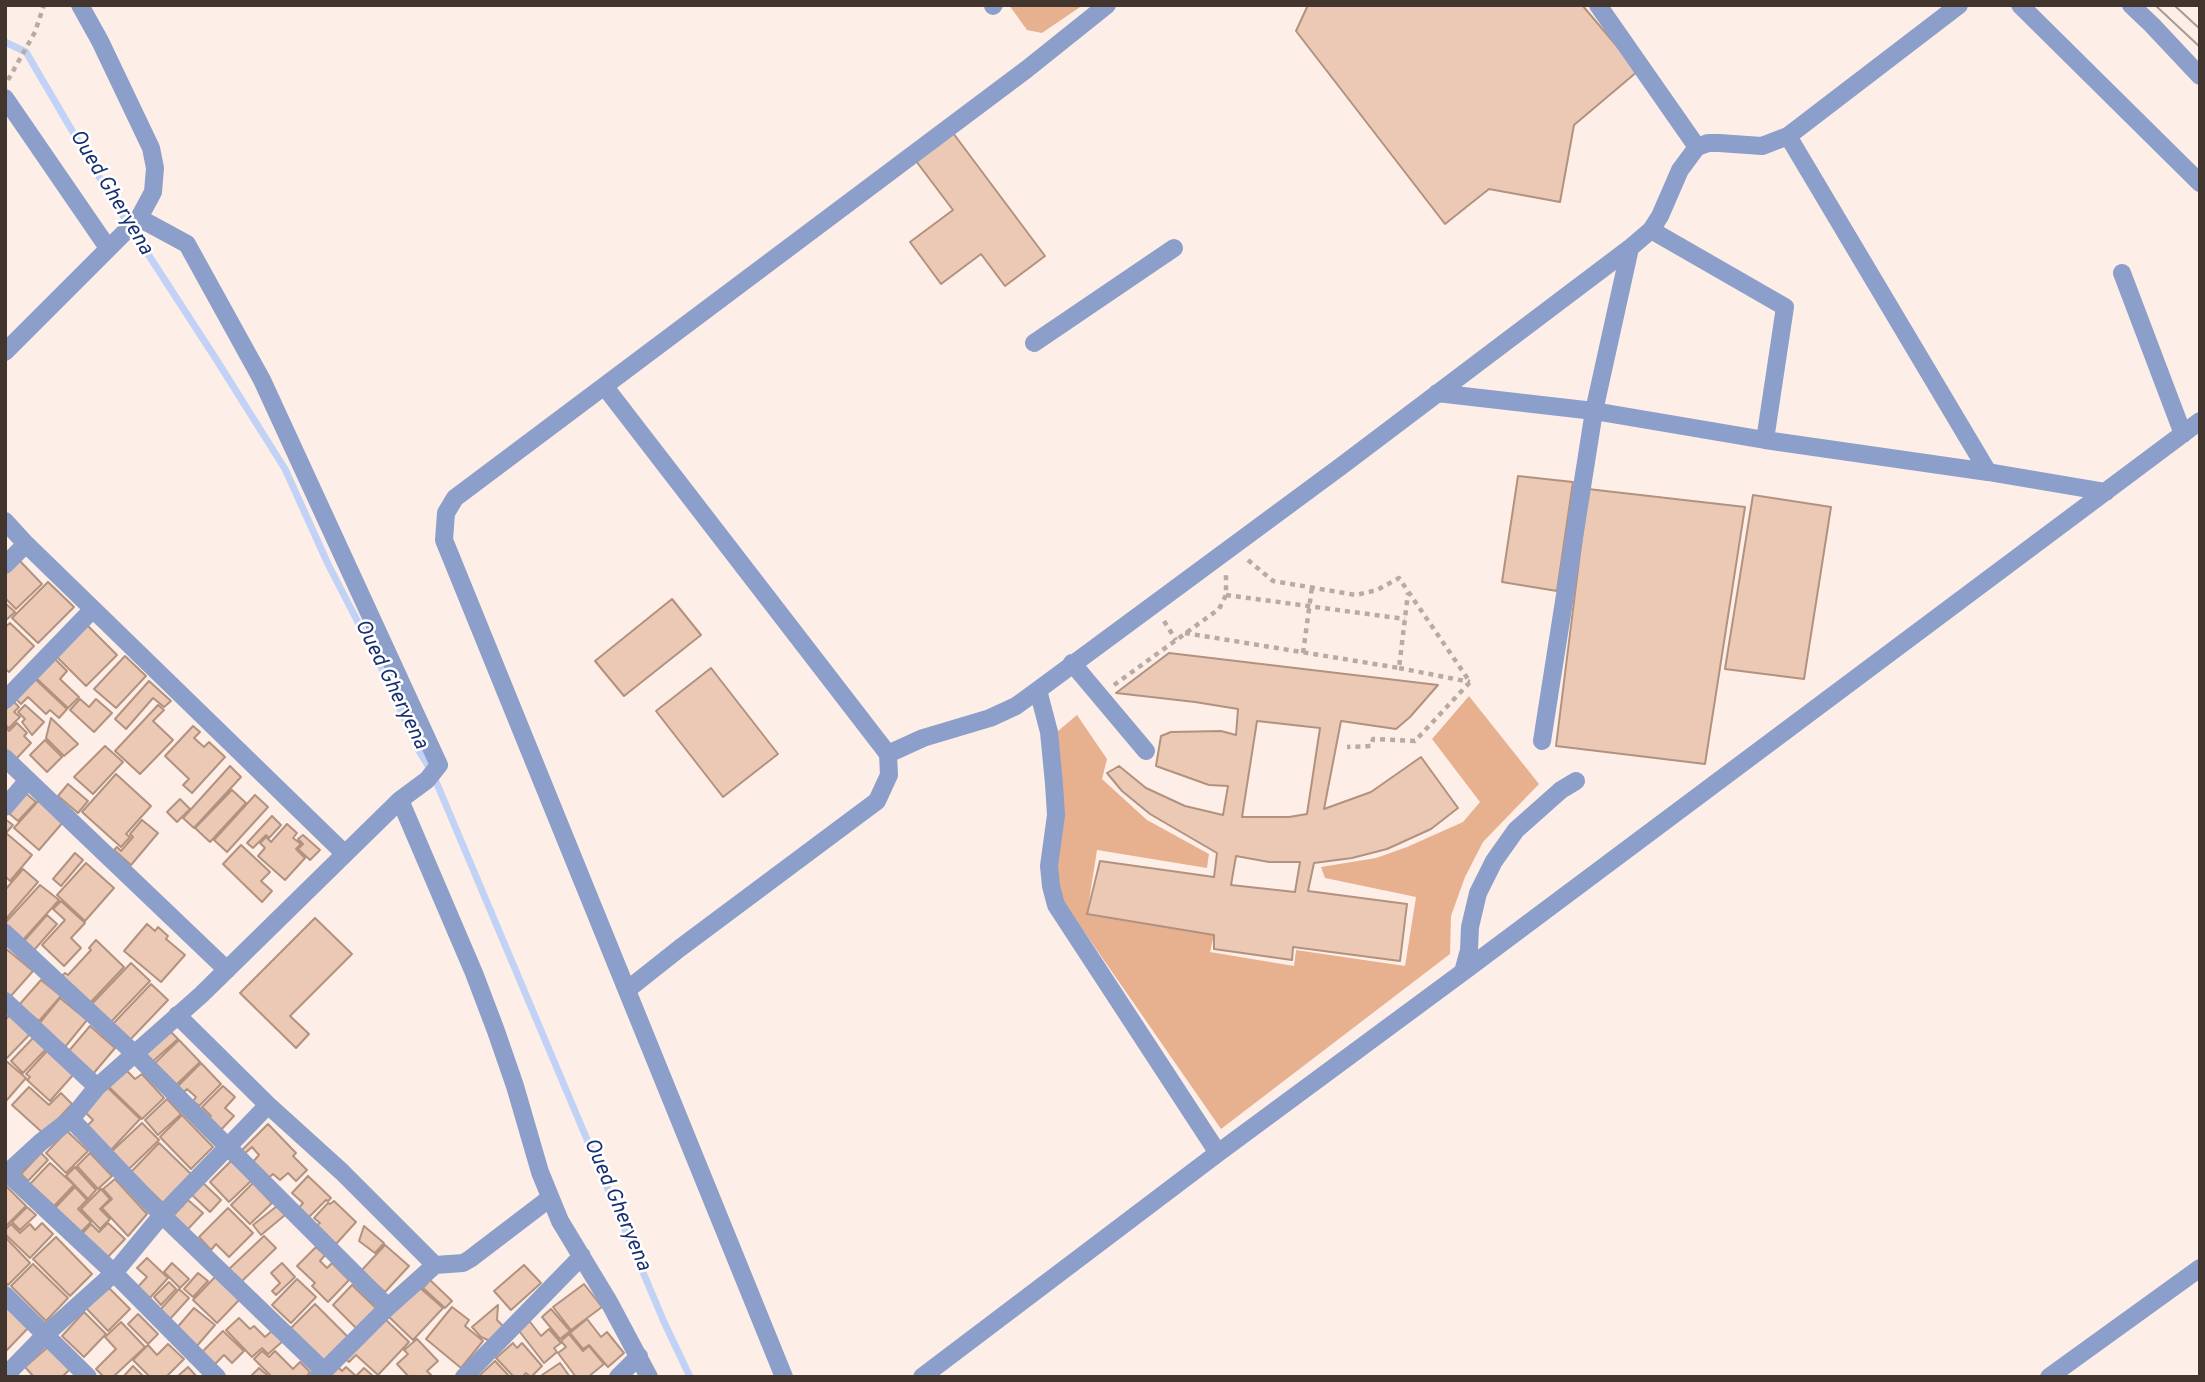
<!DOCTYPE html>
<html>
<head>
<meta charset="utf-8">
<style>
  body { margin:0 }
  #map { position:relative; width:2205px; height:1382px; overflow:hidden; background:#fdefe7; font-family:Overpass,sans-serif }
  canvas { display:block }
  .frame { position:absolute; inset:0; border:7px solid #42352d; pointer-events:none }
</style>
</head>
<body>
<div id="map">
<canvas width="2205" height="1382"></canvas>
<div class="frame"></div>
</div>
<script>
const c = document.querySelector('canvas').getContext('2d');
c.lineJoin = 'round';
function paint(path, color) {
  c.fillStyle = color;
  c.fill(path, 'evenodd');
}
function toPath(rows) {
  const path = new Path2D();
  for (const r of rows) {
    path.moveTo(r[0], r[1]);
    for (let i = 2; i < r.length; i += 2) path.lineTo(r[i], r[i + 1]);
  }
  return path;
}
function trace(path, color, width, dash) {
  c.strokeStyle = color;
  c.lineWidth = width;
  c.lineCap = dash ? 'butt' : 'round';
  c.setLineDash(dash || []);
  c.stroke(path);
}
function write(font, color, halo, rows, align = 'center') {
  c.font = font + ' Overpass,sans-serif';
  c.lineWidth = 5;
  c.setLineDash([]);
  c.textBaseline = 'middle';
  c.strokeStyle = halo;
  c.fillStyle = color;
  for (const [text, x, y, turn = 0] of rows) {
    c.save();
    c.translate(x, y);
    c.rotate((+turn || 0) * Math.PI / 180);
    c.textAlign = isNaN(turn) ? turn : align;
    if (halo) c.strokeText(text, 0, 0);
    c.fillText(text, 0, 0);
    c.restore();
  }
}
paint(toPath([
  [1009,5,1083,5,1042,33,1027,30],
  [1469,696,1539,784,1483,842,1465,877,1451,916,1450,954,1221,1129,1058,894,1051,737,1077,715,1107,759,1102,779,1147,820,1209,854,1207,868,1097,850,1087,914,1214,935,1210,952,1294,966,1296,950,1405,966,1416,897,1325,878,1321,867,1376,858,1407,847,1463,822,1480,802,1432,739]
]), '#e7b190');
trace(toPath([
  [5,42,26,52,111,197,216,359,285,469,328,564,382,669,419,751,432,772,664,1322,690,1377]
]), '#c2d2f6', 7);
const building = toPath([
  [1308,5,1582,5,1638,71,1574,125,1560,202,1489,189,1445,224,1296,31,1308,5],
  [953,133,1045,256,1005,286,981,254,941,284,910,242,953,210,916,161,953,133],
  [1518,476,1573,482,1557,591,1502,582,1518,476],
  [1588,489,1745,507,1705,764,1556,746,1588,489],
  [1753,495,1831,507,1804,679,1725,669,1753,495],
  [18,559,42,584,16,609,5,598,5,572,18,559],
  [48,582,74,607,38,643,12,618,48,582],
  [672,599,701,635,624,696,595,661,672,599],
  [5,603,15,612,5,621,5,603],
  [10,623,34,646,9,672,5,669,5,627,10,623],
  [85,623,117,655,86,686,54,654,85,623],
  [1169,653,1438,685,1410,717,1396,729,1341,721,1324,809,1371,792,1421,757,1458,808,1431,829,1387,849,1352,858,1314,863,1308,891,1407,904,1400,961,1293,947,1292,960,1214,949,1214,935,1087,914,1100,861,1214,877,1217,853,1150,814,1122,791,1107,773,1119,766,1146,788,1185,806,1223,815,1228,786,1209,785,1156,766,1161,736,1171,732,1221,731,1236,735,1238,709,1195,702,1116,693,1169,653],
  [1257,721,1320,728,1307,814,1289,817,1242,817,1257,721],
  [1236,856,1269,862,1300,862,1295,892,1231,885,1236,856],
  [125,656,146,676,116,708,94,689,125,656],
  [53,657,67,671,60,679,79,697,68,708,34,676,53,657],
  [711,668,778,754,723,797,656,711,711,668],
  [34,678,67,709,59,718,50,710,46,714,28,697,21,704,15,698,34,678],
  [149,681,171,701,164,707,153,698,126,729,115,719,149,681],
  [80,699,89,707,96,699,112,713,94,732,70,710,80,699],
  [14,702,19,707,14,712,20,717,9,728,5,725,5,710,14,702],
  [25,705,44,722,32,735,22,722,25,719,18,712,25,705],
  [158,705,164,710,153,721,173,740,140,774,115,751,158,705],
  [51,718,78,744,64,756,46,738,51,718],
  [17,723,27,733,24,736,31,743,16,759,5,749,5,727,9,731,17,723],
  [193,726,200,732,194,738,204,747,209,742,225,757,192,793,183,785,189,779,165,756,193,726],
  [45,740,62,757,47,772,30,755,45,740],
  [105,746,123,762,93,794,74,777,105,746],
  [230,766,241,777,194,828,183,818,230,766],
  [116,774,151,806,126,834,130,837,121,847,82,812,116,774],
  [68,784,88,801,78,813,58,796,68,784],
  [232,790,246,803,210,842,195,828,232,790],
  [23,791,36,802,18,821,5,810,23,791],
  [255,795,268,807,227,852,214,840,255,795],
  [180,799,190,809,177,822,167,812,180,799],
  [39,800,64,821,39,850,14,828,39,800],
  [272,816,281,825,269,838,266,835,253,848,247,843,272,816],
  [5,819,13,825,6,833,32,855,10,881,5,876,5,819],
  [142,820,158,833,131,865,114,850,117,847,121,851,133,837,130,834,142,820],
  [287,824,297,833,293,838,301,844,296,849,305,858,285,880,258,856,265,848,260,843,266,837,271,842,287,824],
  [303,835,320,850,310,860,298,849,303,844,298,839,303,835],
  [241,845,270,872,261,881,272,891,262,902,223,864,241,845],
  [75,853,83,860,61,886,53,879,75,853],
  [86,863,114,888,85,921,57,895,86,863],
  [23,869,38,882,5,920,5,890,23,869],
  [40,885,59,900,23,940,5,923,40,885],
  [61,901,85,923,71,938,81,948,64,966,42,945,65,920,53,909,61,901],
  [47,915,57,924,34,950,24,941,47,915],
  [315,918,352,954,290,1016,309,1034,296,1048,240,993,315,918],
  [147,924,155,931,158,927,168,936,166,939,185,955,161,982,124,951,147,924],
  [96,940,124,967,88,1005,60,978,65,973,68,975,91,950,89,948,96,940],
  [5,948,33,971,10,997,5,993,5,948],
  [131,963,150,981,108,1025,89,1007,131,963],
  [41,980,61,996,39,1021,19,1005,41,980],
  [151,984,168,1000,127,1043,110,1027,151,984],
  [60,998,87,1020,65,1047,38,1025,60,998],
  [10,1015,30,1034,7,1058,5,1056,5,1020,10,1015],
  [90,1026,115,1048,93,1074,68,1052,90,1026],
  [167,1028,178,1039,152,1062,142,1052,167,1028],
  [34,1037,46,1049,23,1073,11,1061,34,1037],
  [179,1040,200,1062,176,1085,155,1063,179,1040],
  [47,1051,73,1075,50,1101,27,1080,30,1077,26,1074,47,1051],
  [5,1060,26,1078,6,1101,5,1100,5,1060],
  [201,1063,221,1084,199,1106,193,1101,196,1097,187,1089,184,1092,178,1086,201,1063],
  [126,1070,135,1079,142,1074,164,1098,142,1119,109,1087,126,1070],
  [106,1086,140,1119,110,1151,85,1128,93,1120,83,1110,106,1086],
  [223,1086,235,1097,225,1108,234,1116,218,1133,207,1121,211,1116,202,1107,223,1086],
  [29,1087,49,1105,61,1093,72,1104,44,1134,12,1105,29,1087],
  [167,1099,181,1114,158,1135,145,1120,167,1099],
  [182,1115,213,1147,191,1169,160,1137,182,1115],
  [142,1123,159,1140,129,1169,111,1152,142,1123],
  [268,1124,296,1153,293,1156,307,1170,296,1181,288,1173,280,1180,273,1174,267,1179,252,1163,259,1155,252,1147,243,1155,240,1152,268,1124],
  [67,1131,88,1151,66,1173,46,1153,67,1131],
  [159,1143,191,1174,163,1203,131,1172,159,1143],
  [41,1153,48,1160,28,1181,21,1174,41,1153],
  [90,1153,112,1176,98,1189,77,1166,90,1153],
  [233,1159,252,1180,229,1202,210,1182,233,1159],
  [50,1163,74,1185,54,1206,30,1184,50,1163],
  [75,1167,96,1190,88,1199,66,1176,75,1167],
  [308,1176,331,1198,328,1201,326,1200,308,1218,298,1209,303,1203,292,1193,308,1176],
  [115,1179,147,1214,128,1236,102,1208,112,1199,103,1189,115,1179],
  [203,1183,221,1200,210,1212,192,1195,203,1183],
  [253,1183,272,1203,250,1224,231,1205,253,1183],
  [5,1185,26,1206,5,1227,5,1185],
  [75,1187,87,1200,78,1209,91,1222,78,1235,55,1208,75,1187],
  [101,1189,110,1199,100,1209,110,1219,100,1229,81,1209,101,1189],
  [188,1200,203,1213,188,1229,173,1216,188,1200],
  [334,1201,356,1222,336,1244,316,1226,320,1223,314,1218,328,1203,330,1204,334,1201],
  [277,1206,285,1215,261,1235,253,1225,277,1206],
  [27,1207,36,1215,20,1230,12,1222,27,1207],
  [228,1208,253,1233,229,1257,216,1244,211,1250,199,1237,228,1208],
  [42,1223,53,1234,30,1258,5,1234,5,1230,11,1224,20,1233,30,1224,35,1230,42,1223],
  [108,1223,125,1239,105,1260,80,1236,91,1224,99,1232,108,1223],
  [364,1226,384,1243,375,1253,359,1241,364,1226],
  [264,1236,276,1248,240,1283,228,1270,264,1236],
  [56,1237,92,1274,70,1296,33,1259,56,1237],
  [6,1238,30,1263,8,1285,5,1282,6,1238],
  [385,1245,409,1266,385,1292,361,1271,385,1245],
  [316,1247,325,1255,320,1261,327,1268,332,1263,349,1280,328,1302,312,1286,315,1283,297,1266,316,1247],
  [147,1258,168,1278,147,1301,135,1290,147,1277,137,1268,147,1258],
  [172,1263,189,1279,180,1288,164,1272,172,1263],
  [282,1263,295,1277,276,1295,272,1291,280,1283,271,1273,282,1263],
  [33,1264,68,1298,46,1321,11,1286,33,1264],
  [524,1265,541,1283,511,1310,494,1291,524,1265],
  [198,1273,208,1281,193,1297,184,1289,198,1273],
  [217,1275,241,1298,217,1323,193,1300,217,1275],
  [297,1279,316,1297,291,1323,272,1305,297,1279],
  [430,1280,452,1301,445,1308,423,1288,430,1280],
  [169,1282,176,1289,161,1305,154,1297,169,1282],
  [584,1284,602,1307,571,1330,553,1307,584,1284],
  [352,1285,379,1311,359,1331,333,1305,352,1285],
  [108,1287,130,1309,108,1331,86,1308,108,1287],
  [419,1287,443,1308,413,1340,387,1315,419,1287],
  [179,1289,189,1298,170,1319,160,1310,179,1289],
  [5,1303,29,1327,6,1351,5,1350,5,1303],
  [315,1304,350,1339,326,1364,290,1329,315,1304],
  [498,1305,497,1320,504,1327,490,1341,481,1337,472,1327,498,1305],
  [452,1307,469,1320,465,1326,483,1341,461,1368,426,1339,452,1307],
  [194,1308,215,1325,196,1347,175,1330,194,1308],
  [551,1309,570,1331,560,1339,542,1317,551,1309],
  [84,1312,106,1334,84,1357,62,1336,84,1312],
  [138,1314,158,1334,148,1344,128,1324,138,1314],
  [239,1318,250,1329,254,1326,265,1337,273,1330,283,1341,268,1354,262,1348,252,1357,226,1330,239,1318],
  [384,1318,409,1342,378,1375,356,1355,349,1362,345,1358,384,1318],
  [527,1318,541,1336,549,1329,561,1343,554,1348,557,1352,544,1363,516,1327,527,1318],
  [587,1319,601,1337,607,1332,624,1353,608,1367,589,1345,583,1349,570,1333,587,1319],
  [121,1322,145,1347,113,1377,104,1377,96,1369,116,1349,105,1337,121,1322],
  [223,1331,244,1351,232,1363,224,1355,213,1366,200,1354,223,1331],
  [569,1334,583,1351,589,1346,604,1364,588,1377,576,1377,558,1353,566,1347,561,1341,569,1334],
  [417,1339,438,1361,427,1371,433,1377,409,1377,397,1364,408,1354,404,1350,417,1339],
  [513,1343,517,1348,522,1343,542,1366,531,1377,526,1373,522,1377,514,1377,496,1358,513,1343],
  [168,1344,184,1359,166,1377,150,1377,133,1360,148,1345,157,1355,168,1344],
  [49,1346,70,1369,62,1377,34,1377,25,1367,49,1346],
  [262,1351,269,1357,275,1351,293,1369,300,1362,310,1372,306,1377,272,1377,254,1359,262,1351],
  [495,1361,510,1377,482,1377,480,1375,495,1361],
  [560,1363,570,1377,543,1377,542,1375,560,1363],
  [336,1365,342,1371,346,1367,356,1376,364,1368,374,1377,325,1377,336,1365],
  [133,1366,144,1377,123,1377,133,1366],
  [188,1367,197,1377,177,1377,188,1367],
  [259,1368,267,1375,266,1377,250,1377,259,1368]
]);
paint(building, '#ebc9b5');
trace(building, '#b2927f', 2);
trace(toPath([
  [8,80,35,32,44,5],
  [1248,560,1273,581,1356,595,1377,590,1399,578,1470,682,1415,741,1373,739,1371,746,1347,747],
  [1226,595,1405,619],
  [1164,621,1176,640],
  [1185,633,1399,668,1408,593],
  [1303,653,1312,587],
  [1399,668,1470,682],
  [1114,685,1219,609,1226,595,1226,574]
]), '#b8aba3', 4.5, [5, 5]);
trace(toPath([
  [1598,5,1697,147],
  [2020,5,2200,183],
  [2131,5,2152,25,2200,76],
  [993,6,994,5],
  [5,98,108,248],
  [1788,136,1988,472],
  [139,218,187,244,262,380,439,765,427,780,400,800,474,973,496,1031,515,1086,540,1172,560,1221,609,1302,649,1377],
  [1651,230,1785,307,1765,440],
  [2122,273,2183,434],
  [1034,343,1174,248],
  [5,352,139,218,153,192,155,168,151,148,100,41,80,5],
  [605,387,888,754],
  [1437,393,1594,411,1765,440,1988,472,2106,492],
  [5,521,26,544,345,854],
  [5,565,26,544],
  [1072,663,1146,751],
  [5,700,93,609],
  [1542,741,1594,411,1630,248],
  [5,758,227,970],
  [5,807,28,780],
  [5,933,136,1055,388,1307],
  [1463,972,1469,950,1470,927,1478,893,1494,861,1516,830,1561,790,1576,781],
  [627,990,680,948,877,801,889,775,888,754,923,738,990,718,1016,706,1038,690],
  [5,1001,97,1087],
  [177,1015,268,1105,342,1172,435,1265],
  [71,1119,162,1215,324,1371],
  [1218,1153,1056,905,1051,886,1049,866,1056,815,1054,784,1049,732,1038,690,1340,467,1630,248,1651,230,1660,216,1680,170,1697,147,1708,143,1719,143,1762,146,1788,136,1959,5],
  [7,1173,114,1273,217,1377],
  [5,1175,41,1142,71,1119,97,1087,201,995,400,800],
  [5,1295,88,1377],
  [5,1376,45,1335,114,1273,162,1215,268,1105],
  [318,1377,388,1307,435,1265,463,1263,470,1259,550,1198],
  [464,1377,582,1256],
  [618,1377,639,1356],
  [784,1377,444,540,446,513,455,498,1027,69,1107,5],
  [922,1377,1218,1153,1463,972,2200,421],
  [2049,1377,2200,1268]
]), '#8c9fca', 18);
trace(toPath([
  [2155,5,2200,47],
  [2174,5,2200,29]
]), '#a79a92', 2);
write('italic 21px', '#182f71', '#fff', [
  ["Oued Gheryena",110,193,59],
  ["Oued Gheryena",390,685,64],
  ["Oued Gheryena",616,1205,67]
]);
</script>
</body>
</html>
